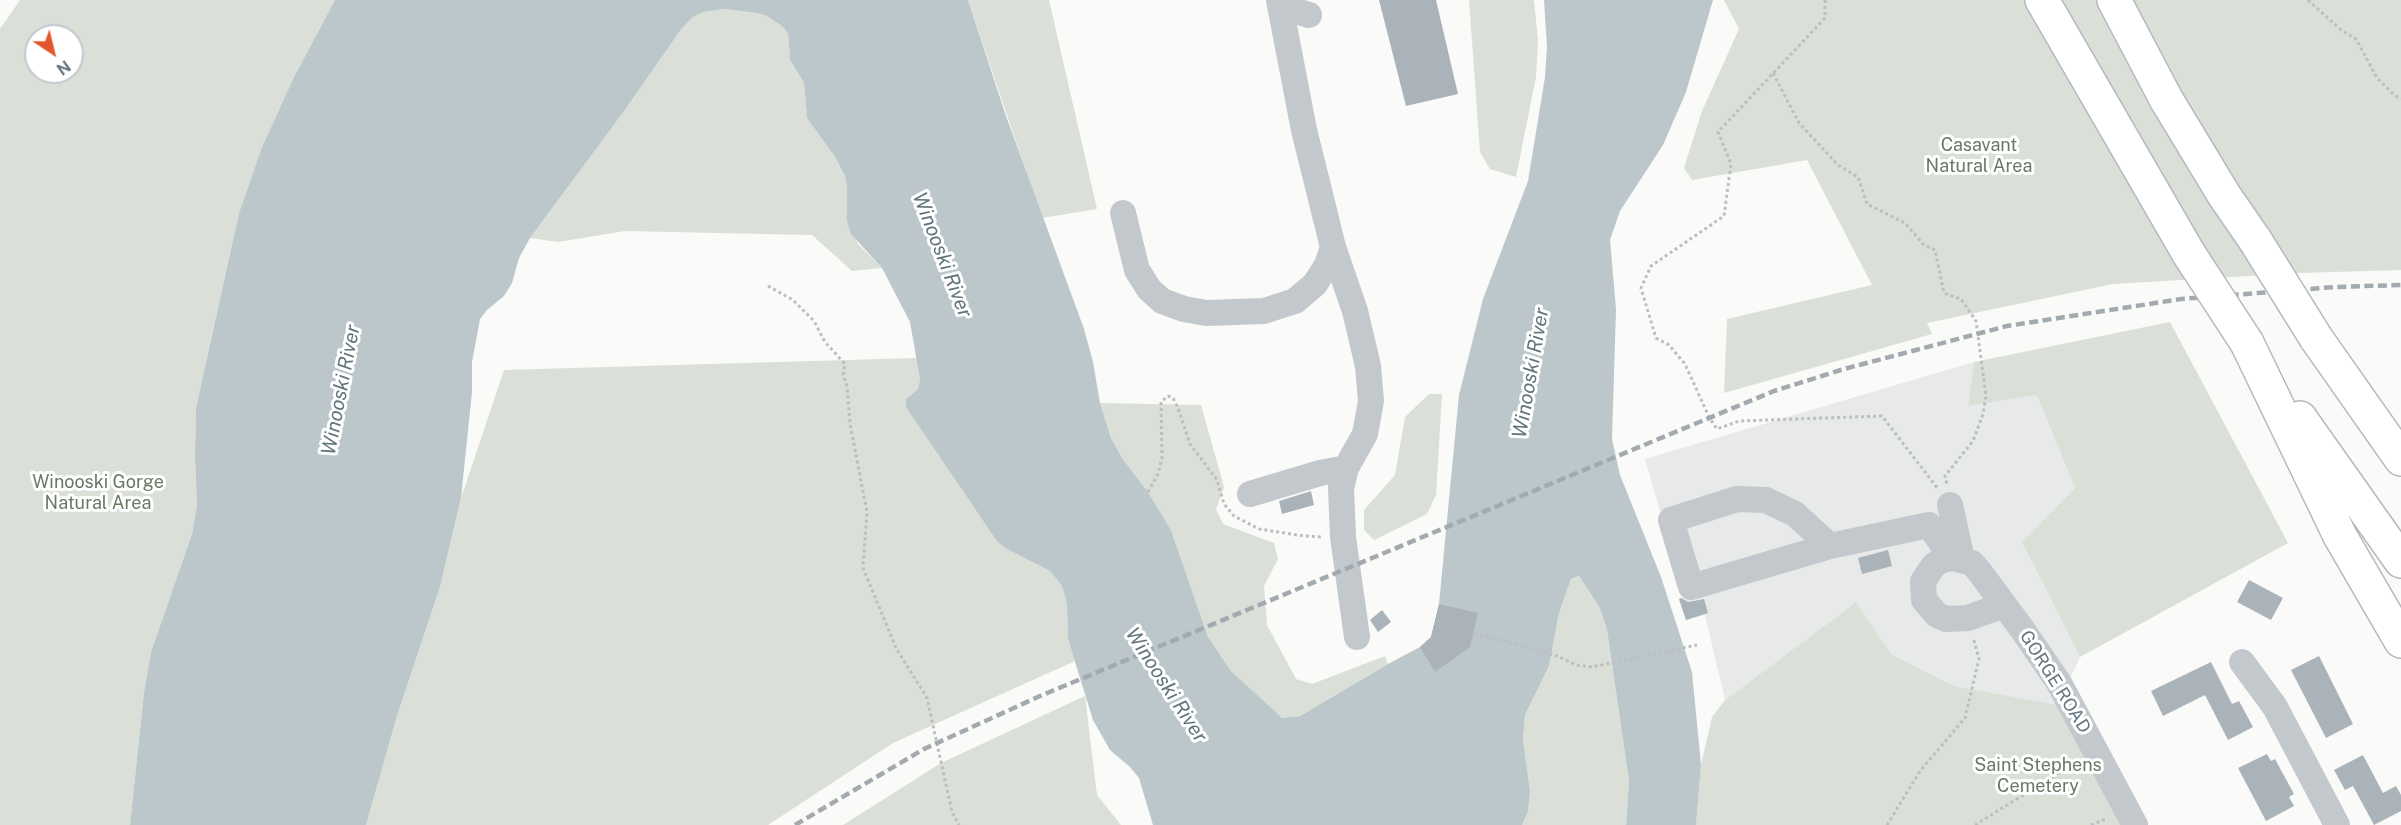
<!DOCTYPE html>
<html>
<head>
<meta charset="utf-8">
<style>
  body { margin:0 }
  #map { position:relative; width:2401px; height:825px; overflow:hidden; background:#fafaf8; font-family:"Public Sans",sans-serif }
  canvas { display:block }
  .north { position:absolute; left:24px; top:24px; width:60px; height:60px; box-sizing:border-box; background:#fff; border:2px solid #c1c8cd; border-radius:50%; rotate:145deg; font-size:16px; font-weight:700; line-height:24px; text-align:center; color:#657683 }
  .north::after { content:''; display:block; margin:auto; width:21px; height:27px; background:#e4572e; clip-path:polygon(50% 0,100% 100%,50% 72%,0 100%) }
</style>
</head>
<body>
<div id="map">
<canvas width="2401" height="825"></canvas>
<div class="north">N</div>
</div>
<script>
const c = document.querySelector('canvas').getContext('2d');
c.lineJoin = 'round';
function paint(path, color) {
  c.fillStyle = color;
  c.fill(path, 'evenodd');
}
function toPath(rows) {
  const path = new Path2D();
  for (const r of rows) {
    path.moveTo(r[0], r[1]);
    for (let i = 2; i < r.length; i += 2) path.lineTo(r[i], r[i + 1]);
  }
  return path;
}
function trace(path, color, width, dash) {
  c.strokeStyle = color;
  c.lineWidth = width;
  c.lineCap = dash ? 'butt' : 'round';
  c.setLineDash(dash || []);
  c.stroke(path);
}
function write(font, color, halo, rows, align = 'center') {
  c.font = font + ' "Public Sans",sans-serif';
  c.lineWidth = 6;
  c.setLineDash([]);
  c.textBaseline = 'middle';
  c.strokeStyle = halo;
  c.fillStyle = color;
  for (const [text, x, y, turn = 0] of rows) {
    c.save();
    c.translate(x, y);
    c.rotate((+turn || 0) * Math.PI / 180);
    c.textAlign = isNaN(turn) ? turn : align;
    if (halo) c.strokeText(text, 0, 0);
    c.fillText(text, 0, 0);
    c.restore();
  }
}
paint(toPath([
  [1974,362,1968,406,2037,395,2075,488,2022,542,2080,657,2058,705,1954,686,1891,654,1856,602,1725,700,1705,615,1686,620,1679,599,1685,597,1645,459]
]), '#e8e9e9');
paint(toPath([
  [20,0,335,0,293,79,262,147,239,213,196,408,195,458,197,504,192,534,151,652,144,692,130,825,0,825,0,29],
  [36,36,72,36,72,72,36,72],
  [968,0,1049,0,1097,209,1042,218],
  [1469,0,1534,0,1538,41,1536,77,1516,177,1490,169,1480,152],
  [1724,0,2401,0,2401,270,2299,273,2113,284,1927,323,1932,334,1724,393,1727,319,1872,285,1807,160,1692,180,1684,168,1702,111,1739,29],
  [724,9,757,13,767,16,783,27,788,34,790,60,804,83,807,118,835,157,845,176,847,189,847,221,858,244,882,268,852,271,812,235,625,231,558,242,530,238,622,114,682,28,693,17,703,12],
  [2170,322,2288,543,2080,657,2022,542,2075,488,2037,395,1968,406,1974,362],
  [917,358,920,379,918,389,906,399,1007,549,1050,571,1062,586,1067,604,1068,639,1075,661,893,743,768,825,366,825,397,716,440,587,461,498,504,370],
  [1429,394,1442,394,1436,495,1427,514,1374,540,1364,530,1364,510,1395,475,1405,417],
  [1100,403,1201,405,1224,487,1216,509,1223,524,1274,543,1278,559,1264,586,1267,625,1296,679,1312,684,1385,656,1388,664,1300,716,1281,718,1231,671,1208,637,1171,530,1148,492,1122,458,1111,438],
  [1579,576,1600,608,1607,630,1629,781,1626,825,1522,825,1528,812,1530,791,1523,740,1525,715,1549,666,1559,613,1571,579],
  [1856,602,1891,654,1954,686,2058,705,2121,825,1696,825,1701,765,1712,717,1725,700],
  [1085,696,1097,795,1121,825,843,825,941,763]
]), '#dadfd7');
paint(toPath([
  [335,0,968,0,1006,116,1084,329,1093,362,1100,403,1111,438,1122,458,1148,492,1171,530,1208,637,1231,671,1282,718,1300,716,1388,664,1420,647,1431,637,1439,604,1459,395,1483,299,1528,181,1545,77,1547,47,1544,0,1713,0,1686,92,1663,145,1620,211,1610,240,1616,309,1612,439,1620,475,1661,577,1692,672,1701,765,1696,825,1626,825,1629,781,1607,630,1600,608,1579,576,1571,579,1559,613,1549,666,1525,715,1523,740,1530,791,1528,812,1522,825,1153,825,1139,778,1130,767,1110,750,1093,720,1068,639,1067,604,1062,586,1050,571,1007,549,997,541,906,407,906,399,918,389,920,379,910,322,882,268,851,234,847,221,847,189,845,176,835,157,807,118,804,83,790,60,788,34,783,27,767,16,757,13,724,9,703,12,693,17,682,28,622,114,530,238,519,258,512,283,504,296,487,310,480,319,472,362,472,392,461,498,440,587,397,716,366,825,130,825,144,692,151,652,192,534,197,504,195,458,196,408,239,213,262,147,293,79]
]), '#bbc7cb');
paint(toPath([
  [1379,0,1436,0,1458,94,1406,106],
  [1311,491,1314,505,1282,514,1279,501],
  [1888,550,1892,566,1862,574,1858,558],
  [2249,580,2283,598,2271,620,2237,602],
  [1681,598,1688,602,1704,599,1708,613,1686,620,1679,599],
  [1439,604,1478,613,1470,647,1435,672,1420,647,1431,637],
  [1382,610,1391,622,1378,632,1370,620],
  [2319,656,2353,724,2326,738,2291,670],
  [2211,662,2232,704,2239,701,2253,727,2228,740,2205,695,2163,716,2151,691],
  [2267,754,2271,761,2275,759,2294,794,2289,797,2294,806,2266,821,2238,768],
  [2363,755,2383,793,2396,786,2401,795,2401,811,2374,825,2353,786,2345,790,2334,770]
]), '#aab3b9');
const highway = toPath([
  [2042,0,2189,254],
  [2114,0,2166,99,2224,195,2255,240],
  [2316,338,2401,459],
  [2247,343,2340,536,2401,641],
  [2300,418,2401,561]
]);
trace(highway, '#b4b9bd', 36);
trace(toPath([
  [1825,0,1825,18,1718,132,1731,164,1724,216,1651,266,1641,288,1656,338,1669,345,1685,364,1709,417,1717,429,1739,421,1882,416,1938,489],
  [2308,0,2341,30,2356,39,2377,78,2395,96,2401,98],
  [1773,73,1799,123,1838,165,1858,177,1867,204,1905,223,1924,245,1935,250,1944,293,1961,299,1976,321,1986,396,1983,414,1973,441,1945,476,1947,485],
  [768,286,793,300,814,321,825,342,845,364,843,375,847,386,850,424,867,512,863,568,896,648,927,698,952,812,959,825],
  [1148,492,1158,474,1162,458,1161,402,1168,396,1173,398,1178,408,1190,444,1217,480,1224,504,1234,516,1259,529,1304,536,1323,537],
  [1474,633,1555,655,1576,665,1592,667,1697,645],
  [1887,825,1920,771,1965,718,1979,659,1973,637],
  [1975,825,2078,761],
  [2091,825,2108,818]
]), '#bbbfc2', 3, [3, 3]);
trace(toPath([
  [1279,0,1304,130,1333,247,1355,311,1368,366,1371,401,1365,434,1346,468,1341,488,1343,537,1357,637],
  [1281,6,1309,15],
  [1123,213,1137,270,1149,289,1162,301,1184,309,1206,313,1264,311,1295,301,1315,284,1327,265,1333,247],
  [1250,494,1320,473,1346,468],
  [1950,505,1962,559],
  [1830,546,1795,514,1766,500,1737,499,1671,520,1691,587,1830,546,1929,525,1952,558],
  [2004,605,1968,618,1946,619,1937,615,1924,600,1923,581,1934,565,1942,560,1952,558,1972,563,1979,571,2022,629,2059,683,2135,825],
  [2242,662,2275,707,2337,825]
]), '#c3c8cc', 26);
trace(highway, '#fff', 33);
trace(toPath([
  [795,825,924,749,1040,696,1774,391,1844,369,2007,326,2181,299,2335,287,2401,285]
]), '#a2aab0', 4.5, [9, 4.5]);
const highwayBridge = toPath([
  [2255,240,2316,338],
  [2189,254,2247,343]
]);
trace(highwayBridge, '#b4b9bd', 36, []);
trace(highwayBridge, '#fff', 33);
write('18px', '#687a64', '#fff', [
  ["Casavant",1979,145],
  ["Natural Area",1979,166],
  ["Winooski Gorge",98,482],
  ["Natural Area",98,503],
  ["Saint Stephens",2038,765],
  ["Cemetery",2038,786]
]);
write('18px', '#657683', '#fff', [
  ["GORGE ROAD",2055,682,58]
]);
write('italic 20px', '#60757c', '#fff', [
  ["Winooski River",942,255,69],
  ["Winooski River",1531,373,-80],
  ["Winooski River",341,390,-79],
  ["Winooski River",1166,685,57]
]);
</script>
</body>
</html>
